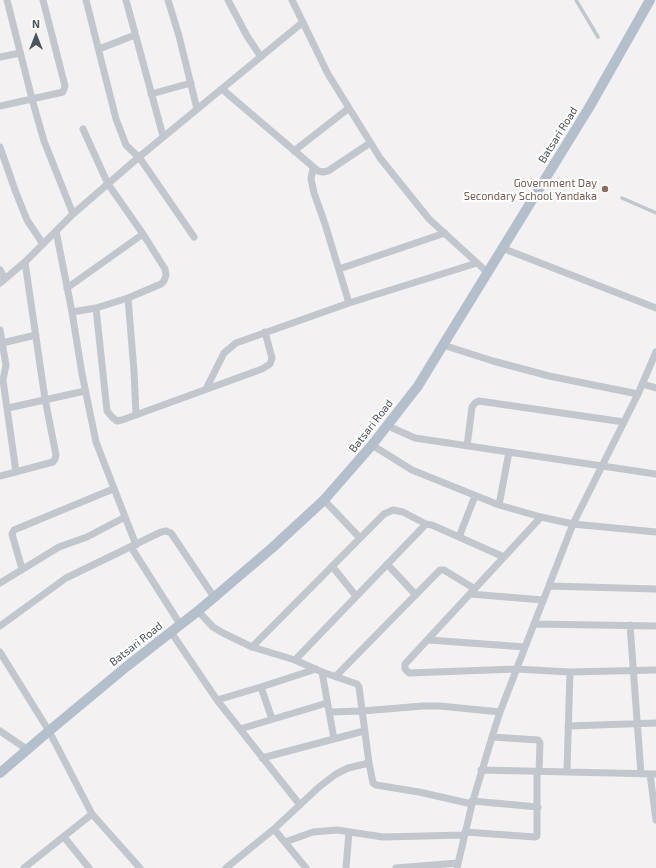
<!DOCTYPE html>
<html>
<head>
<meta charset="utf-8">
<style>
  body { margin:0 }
  #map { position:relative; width:656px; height:868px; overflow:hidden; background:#f3f1f1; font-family:"Exo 2",sans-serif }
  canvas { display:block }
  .north { position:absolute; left:16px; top:16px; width:40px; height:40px; -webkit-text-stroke:3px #fff; paint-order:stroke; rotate:0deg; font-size:11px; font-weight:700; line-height:16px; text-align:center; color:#4b535c }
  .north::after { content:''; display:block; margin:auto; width:14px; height:18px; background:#4b535c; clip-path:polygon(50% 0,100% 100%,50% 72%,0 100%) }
</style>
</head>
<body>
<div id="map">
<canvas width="656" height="868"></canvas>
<div class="north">N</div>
</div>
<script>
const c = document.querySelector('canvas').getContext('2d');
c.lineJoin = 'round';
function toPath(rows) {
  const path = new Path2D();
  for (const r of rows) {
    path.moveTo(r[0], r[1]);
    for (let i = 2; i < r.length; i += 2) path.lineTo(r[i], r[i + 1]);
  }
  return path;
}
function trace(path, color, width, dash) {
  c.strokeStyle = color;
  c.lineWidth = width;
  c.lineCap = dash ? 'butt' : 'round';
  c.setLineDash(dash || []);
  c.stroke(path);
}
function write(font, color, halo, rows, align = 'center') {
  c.font = font + ' "Exo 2",sans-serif';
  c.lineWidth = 4;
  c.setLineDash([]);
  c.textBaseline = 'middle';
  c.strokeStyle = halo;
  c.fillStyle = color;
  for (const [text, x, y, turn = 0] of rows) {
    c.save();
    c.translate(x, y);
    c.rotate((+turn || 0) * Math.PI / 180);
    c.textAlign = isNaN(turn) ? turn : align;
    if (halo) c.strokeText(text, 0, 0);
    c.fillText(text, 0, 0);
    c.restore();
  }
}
trace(toPath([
  [576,0,598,37],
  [622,198,656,213]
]), '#c1c7cd', 3.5);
trace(toPath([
  [7,0,32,99,44,141,73,214],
  [86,0,116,119,126,145,132,151,139,157,194,237],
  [126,0,163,136],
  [168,0,179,36,197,109],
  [228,0,247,36,261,57],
  [292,0,328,74,380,158,429,219,487,272],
  [99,49,135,35],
  [0,57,20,53],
  [222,89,318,171,323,172,328,171,370,143],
  [151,94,191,83],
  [0,106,63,92,65,86,43,0],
  [0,147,15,190,27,220,43,244],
  [294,151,349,108],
  [313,168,311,179,314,193,325,224,349,303],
  [56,231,72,312,82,374,96,442,136,545],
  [502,248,656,308],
  [339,269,445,233],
  [0,270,5,279],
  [0,283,25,262,73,214,139,157,303,22],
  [67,288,143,234],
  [128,298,134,371,136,415],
  [96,308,107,411,112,417,117,421,122,420,262,369,270,364,272,358,265,332],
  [72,312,96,308,128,298,161,284,164,281,166,275,165,269,143,234,108,184,83,129],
  [0,330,6,365,3,380,16,472],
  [2,343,36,335],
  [443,345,493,361,549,376,638,394],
  [642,384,656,388],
  [206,389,224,353,236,343,349,303,477,263],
  [8,408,85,391],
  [388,426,415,438,656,474],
  [372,445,412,470,499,505,541,517,573,524,656,532],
  [467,446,472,407,475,403,479,401,624,422],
  [0,476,53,462,55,459,56,455,45,399,25,262],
  [324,500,360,538],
  [499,505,509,452],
  [541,517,405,664,405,669,409,673,516,669,570,672,656,670],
  [459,537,475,496],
  [131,547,180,624],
  [387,564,416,595],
  [332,566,356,596],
  [22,569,12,534,14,530,113,489],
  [0,583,59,547,87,537,125,517],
  [549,586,656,589],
  [470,594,543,600],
  [198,611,213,627,223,633,252,647,295,660,322,672,357,684,359,687,369,763,373,783,376,785,419,792,472,804],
  [534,624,656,626],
  [630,625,641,774],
  [0,626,66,578,161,532,166,531,171,533,214,597],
  [171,632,217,700,300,805],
  [429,640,525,647],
  [252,647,384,514,393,510,403,512,426,524],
  [0,652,49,731,92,814,140,868],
  [295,660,426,524,432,525,504,557],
  [322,672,334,739],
  [336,676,440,570,444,570,475,589],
  [261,687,272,719],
  [217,700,261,687,316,669],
  [329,712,362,711,423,706,440,706,500,712],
  [568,726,656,723],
  [240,729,327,703],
  [0,731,28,750],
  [492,737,538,740,540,743,539,771],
  [262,758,364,731],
  [481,770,656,774],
  [567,771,570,672],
  [650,774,656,820],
  [472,801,538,807],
  [274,829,306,868],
  [465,832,535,837,537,836,537,771],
  [64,837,89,868],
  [285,842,313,832,337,830,383,837,464,835],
  [24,868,92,814],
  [226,868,274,829,319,787,336,774,348,768,369,763],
  [346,868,349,832],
  [396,868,458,863],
  [457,868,472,804,492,737,500,712,534,624,573,524,638,394,656,352]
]), '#c1c7cd', 7);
trace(toPath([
  [0,773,49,731,126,667,198,611,272,548,324,500,372,445,418,386,443,345,590,106,650,0]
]), '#b4bfcc', 10);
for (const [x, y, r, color] of [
  [605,189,4,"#8d6e63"]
]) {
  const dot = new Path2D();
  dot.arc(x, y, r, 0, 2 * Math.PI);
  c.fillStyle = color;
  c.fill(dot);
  trace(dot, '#fff', 1.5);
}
write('11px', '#4b535c', '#fff', [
  ["Batsari Road",558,135,-58],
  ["Batsari Road",371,426,-52],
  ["Batsari Road",136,644,-38]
]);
write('11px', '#785e54', '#fff', [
  ["Government Day",597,183],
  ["Secondary School Yandaka",597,196]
], 'right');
</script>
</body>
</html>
